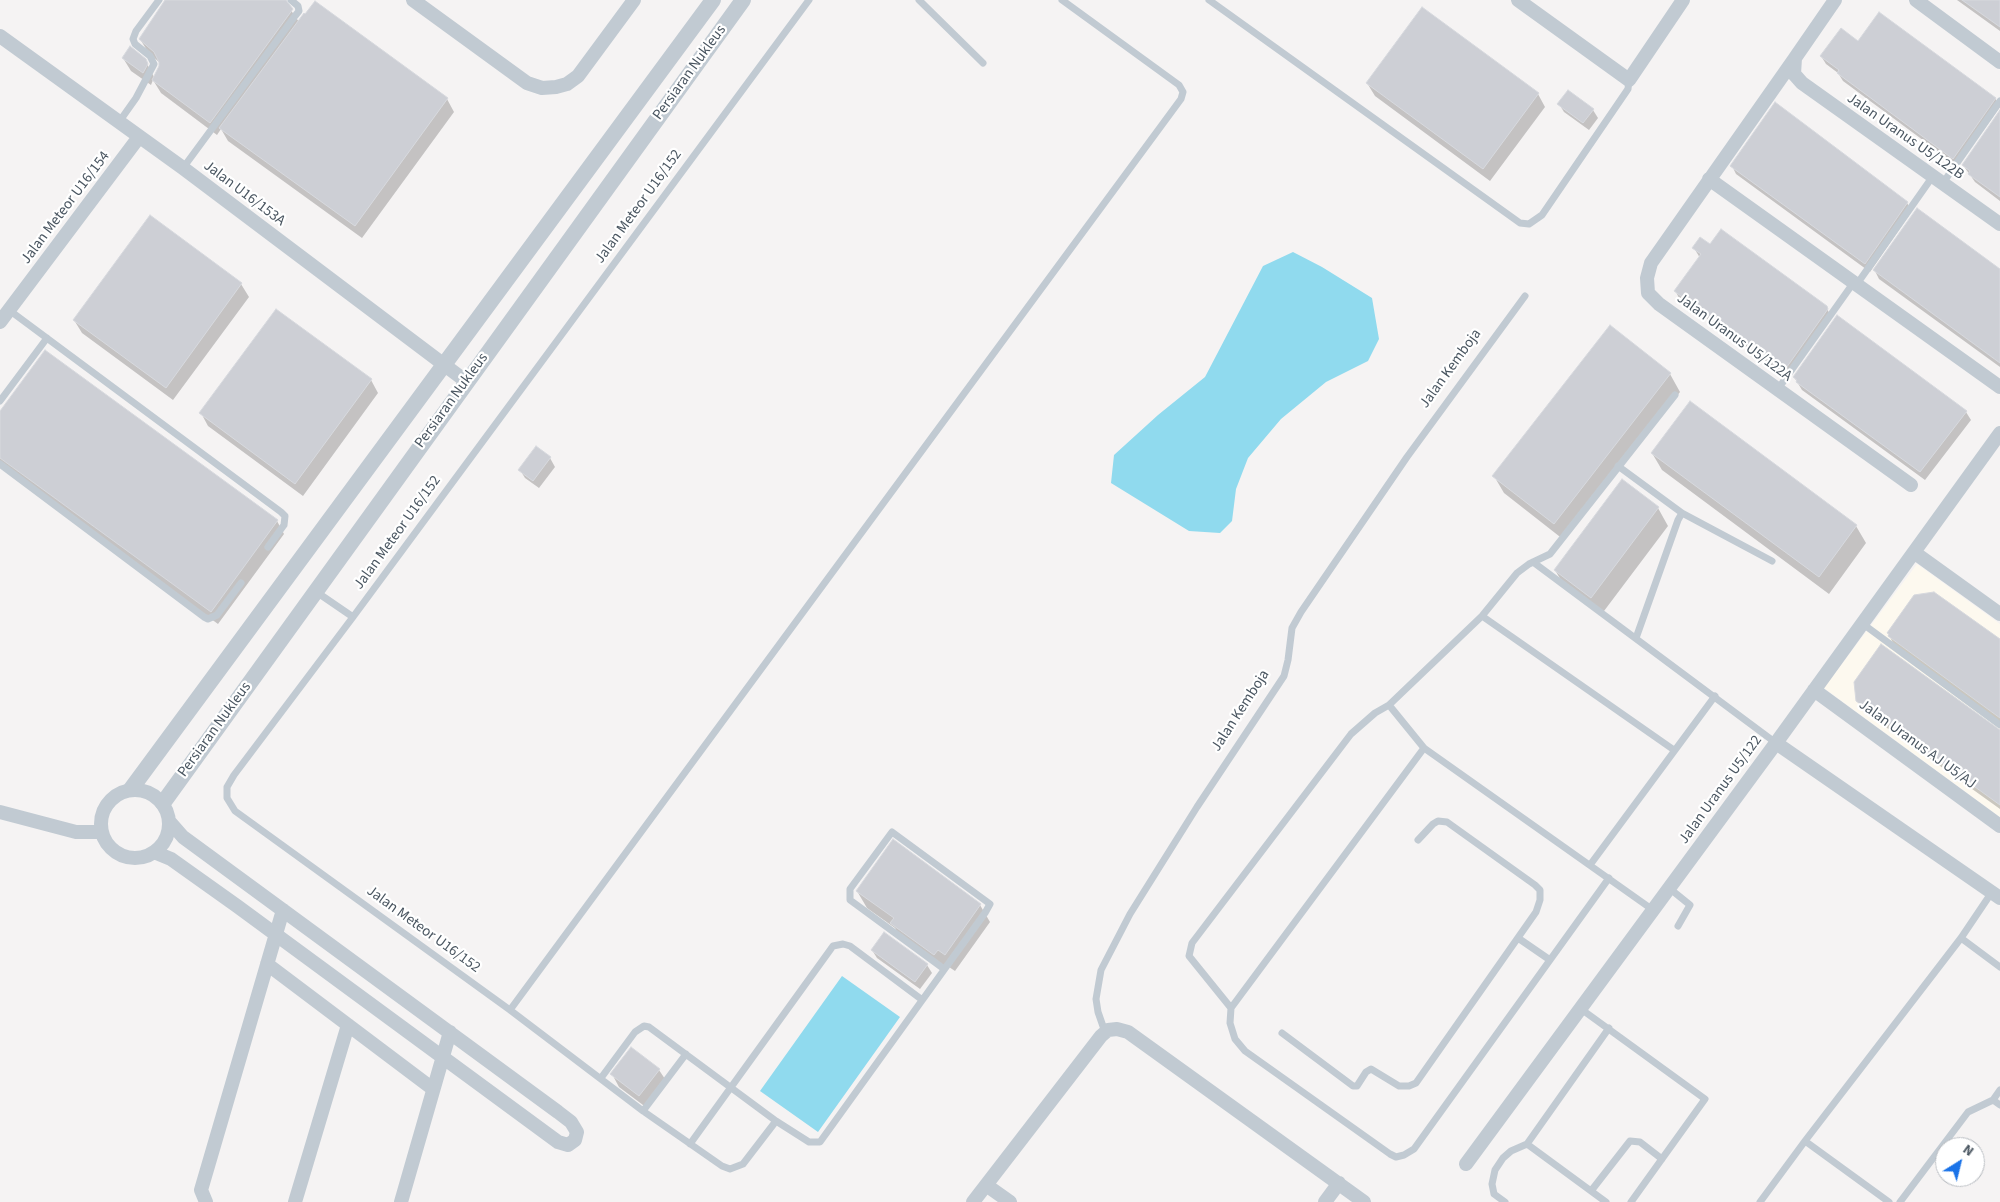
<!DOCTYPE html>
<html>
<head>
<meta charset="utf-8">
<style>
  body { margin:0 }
  #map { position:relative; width:2000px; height:1202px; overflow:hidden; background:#f5f3f3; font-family:"Source Sans 3",sans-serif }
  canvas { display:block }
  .north { position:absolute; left:1935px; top:1137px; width:50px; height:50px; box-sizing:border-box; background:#fff; border:1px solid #b7bbc0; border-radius:50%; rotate:36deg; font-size:14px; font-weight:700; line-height:20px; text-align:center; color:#4a5661 }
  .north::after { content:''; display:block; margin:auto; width:18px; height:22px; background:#1a73e8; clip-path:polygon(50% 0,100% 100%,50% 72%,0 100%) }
</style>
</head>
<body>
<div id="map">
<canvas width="2000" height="1202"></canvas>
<div class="north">N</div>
</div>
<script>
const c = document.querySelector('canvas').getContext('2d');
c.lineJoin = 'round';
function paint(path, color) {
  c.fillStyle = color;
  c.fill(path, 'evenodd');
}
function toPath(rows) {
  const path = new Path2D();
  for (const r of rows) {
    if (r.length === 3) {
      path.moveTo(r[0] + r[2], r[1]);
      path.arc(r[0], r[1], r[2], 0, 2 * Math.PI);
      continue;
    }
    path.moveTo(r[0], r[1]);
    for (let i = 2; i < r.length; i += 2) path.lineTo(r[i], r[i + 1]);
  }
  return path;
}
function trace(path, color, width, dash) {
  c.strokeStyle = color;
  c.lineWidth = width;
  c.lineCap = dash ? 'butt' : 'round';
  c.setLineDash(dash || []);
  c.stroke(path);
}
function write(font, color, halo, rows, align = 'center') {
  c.font = font + ' "Source Sans 3",sans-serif';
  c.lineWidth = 4.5;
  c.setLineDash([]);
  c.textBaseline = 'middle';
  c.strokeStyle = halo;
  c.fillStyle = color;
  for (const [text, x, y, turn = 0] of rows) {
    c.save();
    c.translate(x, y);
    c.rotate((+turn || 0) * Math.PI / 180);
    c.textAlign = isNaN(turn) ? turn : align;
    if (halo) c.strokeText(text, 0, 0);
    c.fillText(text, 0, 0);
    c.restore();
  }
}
paint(toPath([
  [1917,564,2000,624,2000,817,1824,688]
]), '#fdf9ef');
paint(toPath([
  [1293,252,1322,267,1372,298,1379,339,1368,361,1326,382,1281,419,1248,458,1236,489,1232,521,1220,533,1189,531,1111,483,1114,455,1158,415,1205,377,1263,266],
  [842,976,900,1017,818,1132,760,1091]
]), '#90daee');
paint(toPath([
  [167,0,284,0,299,22,447,99,454,112,362,238,228,141,221,129,217,135,161,93,153,80,151,85,131,71,123,58,145,60,154,77,160,67,160,63,148,52,140,39],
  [1957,0,2000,0,2000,31],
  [1821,56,1995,98,2000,107,1958,166,1843,81,1838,73,1826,64],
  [1367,83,1538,94,1545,107,1490,181,1375,96],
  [1559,104,1593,110,1598,118,1589,130,1564,112],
  [2000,112,2000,201,1975,182,1963,165],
  [1732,166,1907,203,1912,211,1870,272,1736,174],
  [150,217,241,284,249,297,173,400,82,333,74,320],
  [1710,246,1826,307,1832,318,1789,378,1680,300,1676,292,1700,258,1694,248],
  [2000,270,2000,367,1879,279,1875,271],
  [1670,374,1680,392,1564,540,1504,493,1494,476],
  [1794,377,1966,412,1971,420,1925,480,1802,390],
  [371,380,378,393,303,496,208,426,201,413],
  [0,413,277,521,284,534,218,624,0,465],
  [1652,453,1856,526,1866,543,1829,594,1662,470],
  [550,458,555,467,539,488,525,478,520,470],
  [1623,481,1658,508,1668,526,1601,615,1565,587,1555,570],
  [1888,633,2000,641,2000,723,1894,645],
  [1857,700,2000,731,2000,809,1862,710],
  [893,841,980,905,990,922,955,971,949,967,945,972,902,941,895,928,867,908,857,891],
  [872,950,927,965,932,973,920,989,877,958],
  [659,1070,667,1082,647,1108,619,1087,612,1074]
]), '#0003');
const building = toPath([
  [165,0,286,0,293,9,210,123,152,80,159,66,159,62,154,52,139,39,165,0],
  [1962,0,2000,0,2000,27,1962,0],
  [315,1,448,98,355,226,219,128,304,13,305,14,315,1],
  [1422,7,1539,93,1483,169,1366,83,1422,7],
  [1879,12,1996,98,1953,159,1837,73,1839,70,1820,56,1841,28,1858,41,1879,12],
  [130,46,146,59,148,64,143,73,122,58,130,46],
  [1568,90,1594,109,1583,123,1557,104,1568,90],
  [1775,102,1908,202,1865,264,1730,166,1775,102],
  [2000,110,2000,197,1968,174,1970,171,1962,165,2000,110],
  [1917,208,2000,269,2000,363,1873,270,1917,208],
  [150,215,242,283,166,388,73,320,150,215],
  [1721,229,1827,306,1828,309,1784,371,1674,291,1701,254,1692,248,1700,237,1710,244,1721,229],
  [276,309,372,379,295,484,199,413,276,309],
  [1837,315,1967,411,1920,472,1796,382,1797,380,1793,377,1837,315],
  [1610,325,1671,373,1554,524,1492,476,1610,325],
  [45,350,278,520,211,612,0,458,0,411,45,350],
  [1690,401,1857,525,1819,577,1651,453,1690,401],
  [536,446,551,457,533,481,518,470,536,446],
  [1622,479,1659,507,1591,598,1554,570,1622,479],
  [1934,592,2000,639,2000,718,1888,636,1889,634,1887,633,1914,595,1934,592],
  [1881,644,2000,730,2000,805,1856,701,1854,682,1881,644],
  [893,839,981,904,945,955,938,950,934,955,890,923,894,918,856,891,893,839],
  [884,932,928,964,915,982,871,950,884,932],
  [631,1047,660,1069,639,1096,610,1074,631,1047]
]);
paint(building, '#cdcfd5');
trace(building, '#d7d9de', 1);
trace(toPath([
  [919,0,983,63],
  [1209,0,1520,223,1529,224,1542,215,1628,89,1629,80],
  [119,122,136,98,154,64,150,56,135,44,133,39,136,31,159,0],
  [183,168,295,16,299,11,298,6,291,0],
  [1943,183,2000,101],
  [1857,284,1933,176],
  [9,310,281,512,285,516,284,525,268,547],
  [1778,389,1854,282],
  [0,401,47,338],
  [0,464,204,617,208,619,217,615,241,583],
  [1618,466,1682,513,1772,561],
  [1533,562,1776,743],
  [315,591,353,617],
  [1482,616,1674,750],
  [1863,624,2000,725],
  [1636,638,1678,520,1682,513],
  [1389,705,1482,616,1517,573,1529,564,1550,554,1675,395],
  [1424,748,1231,1008,1230,1023,1235,1039,1245,1051,1390,1154,1396,1157,1404,1155,1414,1149,1609,878],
  [1590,865,1715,696],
  [1669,888,1690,905,1678,926],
  [1518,938,1550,960],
  [1961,938,2000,967],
  [1231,1008,1189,956,1192,943,1351,734,1375,713,1389,705,1424,748,1653,910],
  [1581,1009,1705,1099,1631,1202],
  [510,1010,1181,99,1183,92,1179,85,1062,0],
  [1105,1032,1098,1012,1096,999,1101,970,1130,914,1197,807,1284,676,1288,660,1292,628,1301,612,1407,457,1525,296],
  [1282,1033,1353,1086,1357,1086,1366,1072,1371,1069,1399,1086,1409,1086,1416,1083,1536,912,1540,900,1540,890,1535,885,1447,822,1438,821,1433,824,1418,840],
  [601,1078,635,1032,644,1026,649,1027,776,1121,809,1142,820,1142,985,913,990,904,892,832,850,889,850,900,944,969],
  [1993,1100,2000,1105],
  [643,1111,686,1054],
  [776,1121,743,1164,730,1169,722,1166,643,1111,510,1010,235,811,227,798,227,787,234,775,353,617,809,0],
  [1805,1141,1889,1202],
  [690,1144,833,946,843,944,850,946,921,999],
  [1591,1191,1630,1141,1640,1142,1662,1159],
  [1505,1202,1494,1194,1492,1184,1495,1170,1503,1158,1511,1151,1527,1144],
  [1606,1202,1527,1144,1609,1028],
  [1760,1202,1805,1141,1961,938,1992,892],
  [1900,1202,1968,1112,1993,1100,2000,1090]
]), '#c1cad2', 7);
trace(toPath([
  [413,0,527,83,542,88,556,87,567,84,578,76,634,0],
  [1518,0,1629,80,1683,0],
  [1835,0,1795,58,1794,74,1802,83,2000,224],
  [1916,0,2000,62],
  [0,36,183,168,467,382],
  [1795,58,1651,263,1647,278,1648,293,1659,304,1911,485],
  [1709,179,2000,387],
  [0,322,139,137],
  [1915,553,2000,614],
  [1814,690,2000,826],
  [1776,743,2000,898],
  [135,824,34],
  [0,812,76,832,101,832],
  [154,852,171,859,237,906,558,1142,568,1145,575,1140,577,1132,571,1122,558,1112,183,837,169,821],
  [267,964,433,1089],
  [1466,1164,1776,743,2000,433],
  [986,1185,1010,1202],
  [206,1202,201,1190,283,910],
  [295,1202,348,1025],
  [401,1202,450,1032],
  [973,1202,1101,1036,1108,1030,1117,1029,1128,1032,1364,1202],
  [1325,1202,1339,1183]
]), '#c1cad2', 14);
trace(toPath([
  [131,789,713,0],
  [163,803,743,0]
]), '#c1cad2', 16);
write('15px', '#4a5661', '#fff', [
  ["Persiaran Nukleus",690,73,-54],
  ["Jalan Uranus U5/122B",1905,137,35],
  ["Jalan U16/153A",244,194,37],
  ["Jalan Meteor U16/152",639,207,-54],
  ["Jalan Meteor U16/154",66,208,-53],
  ["Jalan Uranus U5/122A",1734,338,36],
  ["Jalan Kemboja",1451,369,-54],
  ["Persiaran Nukleus",452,401,-54],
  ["Jalan Meteor U16/152",398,533,-54],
  ["Jalan Kemboja",1241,711,-57],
  ["Persiaran Nukleus",215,730,-54],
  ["Jalan Uranus AJ U5/AJ",1917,745,36],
  ["Jalan Uranus U5/122",1721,790,-54],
  ["Jalan Meteor U16/152",423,930,36]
]);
</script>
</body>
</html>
